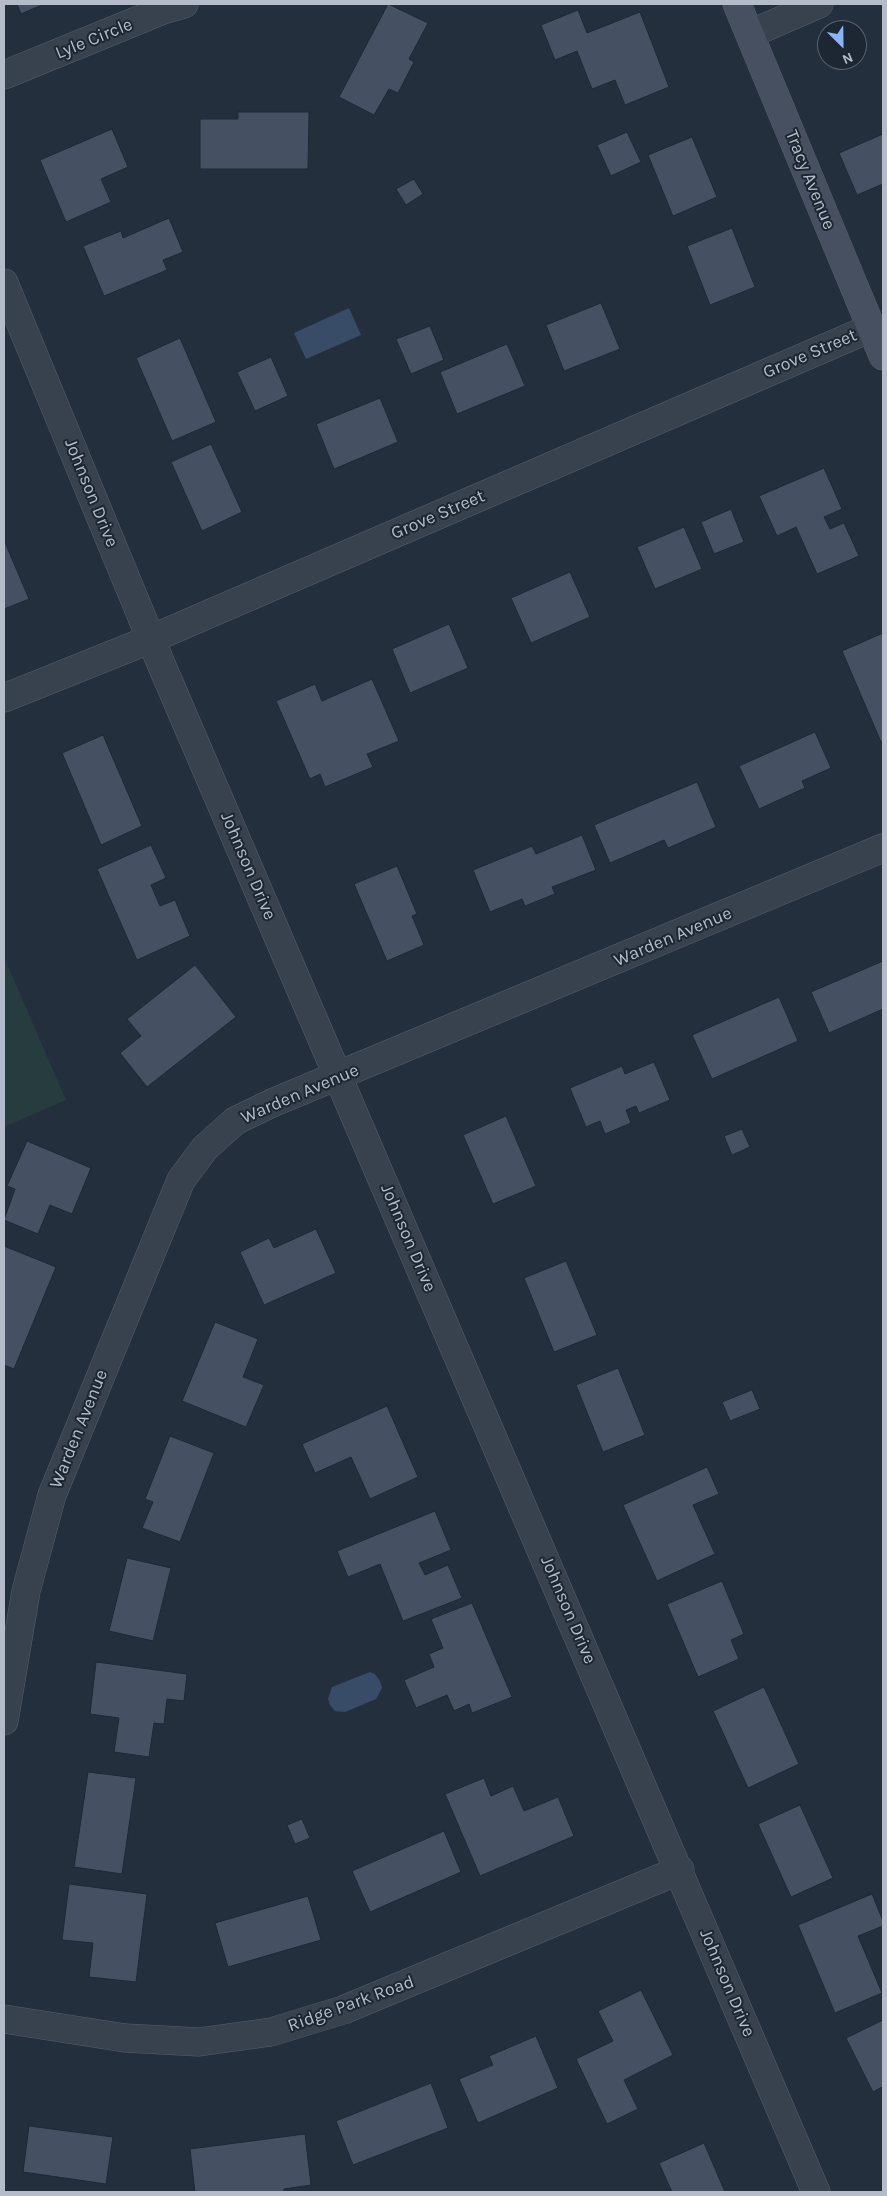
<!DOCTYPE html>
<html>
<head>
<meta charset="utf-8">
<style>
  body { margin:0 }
  #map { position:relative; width:887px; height:2196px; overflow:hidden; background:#242f3e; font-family:Karla,sans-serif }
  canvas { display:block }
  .frame { position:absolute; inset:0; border:5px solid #b4bcc9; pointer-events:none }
  .north { position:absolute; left:817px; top:20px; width:50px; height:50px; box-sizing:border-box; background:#1d2633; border:1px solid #59626f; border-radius:50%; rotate:157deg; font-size:14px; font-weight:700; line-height:20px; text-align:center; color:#b4bcc9 }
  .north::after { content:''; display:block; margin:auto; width:18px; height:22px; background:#8ab4f8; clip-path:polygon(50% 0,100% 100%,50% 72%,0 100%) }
</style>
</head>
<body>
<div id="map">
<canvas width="887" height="2196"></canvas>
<div class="frame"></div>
<div class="north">N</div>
</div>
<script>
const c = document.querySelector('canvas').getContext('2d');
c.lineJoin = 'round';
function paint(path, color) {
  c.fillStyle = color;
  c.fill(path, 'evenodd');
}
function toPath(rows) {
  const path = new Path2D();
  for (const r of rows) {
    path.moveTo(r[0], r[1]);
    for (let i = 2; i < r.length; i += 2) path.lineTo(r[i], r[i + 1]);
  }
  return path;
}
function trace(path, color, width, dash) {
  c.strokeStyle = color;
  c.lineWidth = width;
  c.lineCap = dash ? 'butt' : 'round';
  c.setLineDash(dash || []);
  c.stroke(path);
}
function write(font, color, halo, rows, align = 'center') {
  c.font = font + ' Karla,sans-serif';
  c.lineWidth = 4;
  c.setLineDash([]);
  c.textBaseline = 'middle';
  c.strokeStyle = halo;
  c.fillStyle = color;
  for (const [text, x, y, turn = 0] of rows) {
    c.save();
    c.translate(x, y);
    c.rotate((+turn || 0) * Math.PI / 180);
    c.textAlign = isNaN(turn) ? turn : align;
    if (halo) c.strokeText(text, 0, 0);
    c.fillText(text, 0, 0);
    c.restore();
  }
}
paint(toPath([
  [4,957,66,1100,4,1127]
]), '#263c3f');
paint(toPath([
  [349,308,361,335,306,359,294,333],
  [370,1672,375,1674,380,1681,382,1688,376,1699,345,1712,335,1711,330,1705,328,1699,332,1687]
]), '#394c67');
const building = toPath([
  [17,4,44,4,21,14,17,4],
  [388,4,428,23,409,59,414,62,398,93,389,89,374,115,339,97,388,4],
  [578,10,587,33,640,12,669,87,625,105,615,80,592,89,577,51,555,60,541,25,578,10],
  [238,112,309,112,308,169,200,169,200,119,238,119,238,112],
  [112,129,128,167,101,179,111,202,66,222,40,160,112,129],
  [627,132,641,162,611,176,597,145,627,132],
  [883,134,883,184,857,195,839,153,883,134],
  [692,137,717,197,673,216,648,155,692,137],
  [414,179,423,194,406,205,396,189,414,179],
  [169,218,183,252,163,260,167,270,104,296,83,246,121,231,123,238,169,218],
  [732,228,755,287,710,305,687,246,732,228],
  [601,303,620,349,564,371,546,325,601,303],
  [430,326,444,360,411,374,396,339,430,326],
  [180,338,216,422,172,441,136,358,180,338],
  [507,344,525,386,457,414,440,372,507,344],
  [271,357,288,396,255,411,237,372,271,357],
  [380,398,398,442,334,469,316,424,380,398],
  [211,444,242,512,202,531,171,462,211,444],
  [824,468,842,509,824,517,830,529,844,523,859,556,817,574,796,527,777,536,759,496,824,468],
  [731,509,744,542,714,554,701,522,731,509],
  [684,527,702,569,655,589,637,547,684,527],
  [4,540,29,599,4,609,4,540],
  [570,572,590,617,531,643,511,598,570,572],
  [449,624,468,668,410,693,392,649,449,624],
  [883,633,883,741,881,742,842,651,883,633],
  [372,679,399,741,367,754,373,767,325,787,320,774,310,779,276,701,315,684,322,701,372,679],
  [815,732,831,768,802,781,805,788,759,809,739,766,815,732],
  [103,735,142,826,101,845,62,753,103,735],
  [697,782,716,827,668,848,664,840,610,863,594,825,697,782],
  [582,835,596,870,552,887,555,894,525,906,522,899,490,912,473,870,532,846,536,854,582,835],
  [151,845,166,878,151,885,160,906,175,900,190,936,137,960,97,869,151,845],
  [397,866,417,914,412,916,424,945,387,961,354,884,397,866],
  [883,961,883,1009,829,1033,811,992,883,961],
  [195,965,236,1017,147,1087,120,1053,141,1036,127,1019,195,965],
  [779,997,798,1041,712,1079,692,1035,779,997],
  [654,1062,670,1100,639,1113,636,1106,626,1110,631,1123,605,1134,600,1121,586,1127,570,1088,622,1066,625,1074,654,1062],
  [506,1116,536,1186,493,1204,463,1135,506,1116],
  [742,1129,750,1147,732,1155,724,1136,742,1129],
  [27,1141,91,1168,72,1214,50,1205,38,1234,4,1220,15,1189,7,1186,27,1141],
  [316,1229,336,1273,264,1305,240,1252,269,1238,274,1248,316,1229],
  [4,1246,56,1267,14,1369,4,1365,4,1246],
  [566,1261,597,1335,554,1352,524,1278,566,1261],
  [215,1322,258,1339,243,1377,264,1385,246,1427,182,1401,215,1322],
  [618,1368,645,1435,603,1452,576,1385,618,1368],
  [752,1390,760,1409,730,1421,722,1402,752,1390],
  [387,1406,418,1477,370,1499,351,1457,315,1473,302,1444,387,1406],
  [170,1436,214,1453,180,1542,142,1528,153,1502,145,1499,170,1436],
  [707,1467,719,1494,693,1505,715,1554,657,1581,623,1505,707,1467],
  [435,1511,451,1550,419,1563,425,1575,448,1565,462,1598,403,1621,380,1564,348,1577,337,1551,435,1511],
  [127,1558,171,1568,153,1641,109,1631,127,1558],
  [722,1581,744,1634,731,1640,739,1659,698,1677,667,1604,722,1581],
  [472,1603,512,1697,472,1713,469,1704,454,1711,447,1695,416,1708,404,1680,434,1667,429,1654,443,1648,431,1619,472,1603],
  [96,1662,187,1674,184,1701,167,1699,164,1724,154,1723,149,1757,114,1752,119,1718,90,1714,96,1662],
  [764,1687,799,1764,748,1788,713,1711,764,1687],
  [88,1772,136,1778,122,1874,74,1867,88,1772],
  [484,1778,491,1796,513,1786,524,1811,558,1797,574,1836,480,1876,445,1794,484,1778],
  [800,1805,833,1878,791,1897,758,1824,800,1805],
  [302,1819,310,1838,295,1844,287,1825,302,1819],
  [444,1831,461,1872,370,1912,352,1871,444,1831],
  [69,1884,147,1894,136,1982,89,1977,93,1943,62,1940,69,1884],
  [872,1894,883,1921,883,1926,858,1936,882,1993,835,2013,798,1925,872,1894],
  [308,1896,321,1940,228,1967,215,1923,308,1896],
  [641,1990,673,2055,624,2080,638,2109,607,2124,576,2059,613,2041,598,2011,641,1990],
  [883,2020,883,2090,882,2087,873,2092,846,2038,883,2020],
  [536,2036,558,2088,478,2123,459,2079,493,2065,489,2056,536,2036],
  [431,2083,448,2128,353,2165,336,2121,431,2083],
  [29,2126,113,2137,106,2184,23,2172,29,2126],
  [305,2134,311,2185,284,2189,284,2192,195,2192,190,2149,305,2134],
  [704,2143,725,2192,672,2192,659,2163,704,2143]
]);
paint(building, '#455162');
trace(building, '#1f2835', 1);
const street = toPath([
  [750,34,819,4],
  [4,75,163,10,184,4],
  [4,283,162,666,816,2192],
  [4,698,151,639,871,328],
  [4,1721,26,1591,52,1495,181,1180,205,1148,235,1121,272,1103,883,848],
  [4,2019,125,2038,199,2042,271,2032,343,2010,680,1870]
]);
const secondary = toPath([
  [737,4,883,356]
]);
trace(street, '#565f6c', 29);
trace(secondary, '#565f6c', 29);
trace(street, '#38414e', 28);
trace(secondary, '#465061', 28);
write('18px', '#b4bcc9', '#1d2633', [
  ["Lyle Circle",94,39,-22],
  ["Tracy Avenue",810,180,68],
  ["Grove Street",810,354,-23],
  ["Johnson Drive",91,493,68],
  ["Grove Street",438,515,-23],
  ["Johnson Drive",248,866,67],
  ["Warden Avenue",673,937,-23],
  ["Warden Avenue",300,1094,-23],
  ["Johnson Drive",408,1238,67],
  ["Warden Avenue",79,1429,-68],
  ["Johnson Drive",568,1610,67],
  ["Johnson Drive",727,1983,67],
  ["Ridge Park Road",351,2004,-20]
]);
</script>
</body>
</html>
